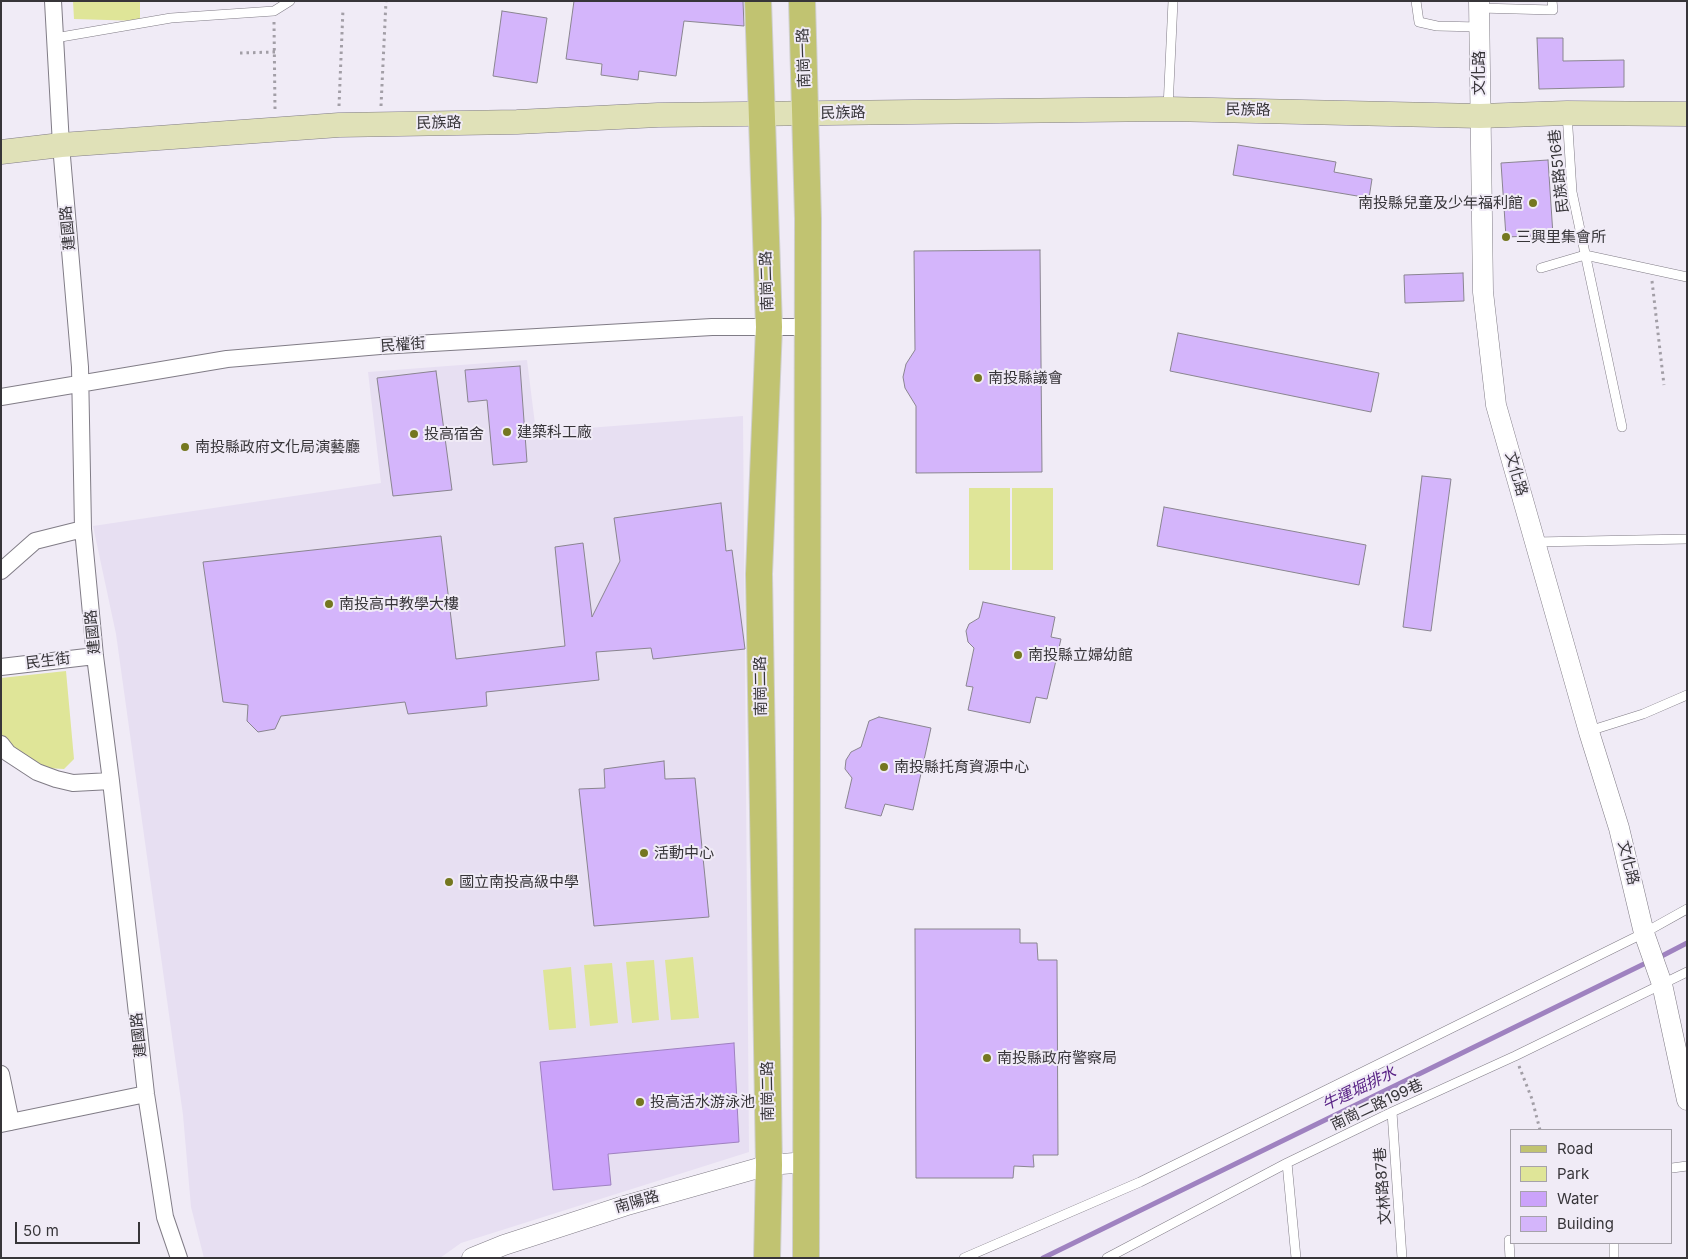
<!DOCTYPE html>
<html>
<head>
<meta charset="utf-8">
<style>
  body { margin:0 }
  #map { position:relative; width:1688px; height:1259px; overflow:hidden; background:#f0ebf6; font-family:Inter,sans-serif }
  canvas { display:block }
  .frame { position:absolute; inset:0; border:2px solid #373539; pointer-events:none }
  .legend { position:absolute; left:1510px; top:1129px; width:162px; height:115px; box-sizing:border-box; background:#f0ebf6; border:1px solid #a6a2aa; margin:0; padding:6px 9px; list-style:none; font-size:15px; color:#373539 }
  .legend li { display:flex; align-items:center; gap:10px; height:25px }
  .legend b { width:25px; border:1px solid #a6a2aa }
  .scale { position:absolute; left:15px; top:1222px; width:125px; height:22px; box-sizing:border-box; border:2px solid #373539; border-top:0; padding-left:6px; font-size:15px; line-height:18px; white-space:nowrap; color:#373539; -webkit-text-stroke:4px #f0ebf6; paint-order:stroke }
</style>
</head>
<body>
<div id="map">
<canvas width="1688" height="1259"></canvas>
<div class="frame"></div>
<ul class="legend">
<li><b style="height:6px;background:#c1c371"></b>Road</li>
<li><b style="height:14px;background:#dfe598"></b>Park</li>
<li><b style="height:14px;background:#cba3fa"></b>Water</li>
<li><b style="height:14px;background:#d4b5fb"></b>Building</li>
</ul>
<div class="scale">50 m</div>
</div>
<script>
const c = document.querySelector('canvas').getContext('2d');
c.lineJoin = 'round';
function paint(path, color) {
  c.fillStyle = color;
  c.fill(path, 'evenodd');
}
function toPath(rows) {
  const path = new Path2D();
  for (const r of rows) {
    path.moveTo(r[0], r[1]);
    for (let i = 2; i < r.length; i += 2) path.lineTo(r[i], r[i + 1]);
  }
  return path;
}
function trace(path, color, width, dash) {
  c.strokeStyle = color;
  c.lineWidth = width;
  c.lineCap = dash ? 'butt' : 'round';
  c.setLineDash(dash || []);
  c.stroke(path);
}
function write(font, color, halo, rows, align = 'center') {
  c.font = font + ' Inter,"Noto Sans TC",sans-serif';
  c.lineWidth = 4;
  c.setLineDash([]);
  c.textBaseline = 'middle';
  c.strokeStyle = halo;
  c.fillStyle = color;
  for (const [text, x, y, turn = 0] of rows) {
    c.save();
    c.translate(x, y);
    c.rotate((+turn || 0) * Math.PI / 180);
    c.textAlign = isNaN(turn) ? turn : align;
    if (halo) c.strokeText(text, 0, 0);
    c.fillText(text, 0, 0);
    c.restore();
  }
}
paint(toPath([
  [527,360,536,432,743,416,749,1152,461,1243,440,1258,204,1258,191,1207,183,1115,116,634,93,526,381,483,368,372]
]), '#e7dff2');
paint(toPath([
  [73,1,140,1,140,21,74,19],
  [969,488,1010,488,1010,570,969,570],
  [1012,488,1053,488,1053,570,1012,570],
  [66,671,74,759,64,769,47,768,11,748,1,735,1,678],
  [693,957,699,1018,671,1020,665,960],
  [654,960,659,1020,632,1023,626,962],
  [612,963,618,1023,590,1026,584,965],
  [571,967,576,1028,549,1030,543,970]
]), '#dfe598');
const water = toPath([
  [734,1043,739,1142,608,1154,611,1185,553,1190,540,1062,734,1043]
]);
paint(water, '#cba3fa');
trace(water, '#9f82c0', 1);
trace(toPath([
  [1658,958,1687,943],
  [1043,1258,1650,961]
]), '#9f82c0', 5);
const building = toPath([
  [574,1,743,1,744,26,684,21,676,76,639,71,638,80,601,75,602,64,566,59,574,1],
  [502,11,547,18,537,83,493,76,502,11],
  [1537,38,1563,38,1563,61,1624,60,1624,87,1539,89,1537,38],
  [1238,145,1336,162,1334,172,1372,179,1369,198,1233,175,1238,145],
  [1548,160,1553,235,1506,237,1501,163,1548,160],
  [1040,250,1042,472,916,473,916,406,905,388,903,377,906,364,915,350,914,251,1040,250],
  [1463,273,1464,301,1405,303,1404,275,1463,273],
  [1178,333,1379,373,1371,412,1170,371,1178,333],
  [520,366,527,462,493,465,487,400,468,402,465,370,520,366],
  [436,371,452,490,393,496,377,378,436,371],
  [1422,476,1451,479,1431,631,1403,627,1422,476],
  [721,503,726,551,732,550,745,649,653,659,651,648,596,652,599,680,486,692,487,706,408,714,405,702,281,716,275,729,258,732,247,721,248,705,223,702,203,562,441,536,456,659,565,646,555,547,583,543,592,617,620,561,614,518,721,503],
  [1164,507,1366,545,1359,585,1157,546,1164,507],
  [983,602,1055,617,1051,637,1061,639,1047,699,1036,697,1030,723,968,710,973,687,966,686,974,648,968,642,966,631,969,624,979,618,983,602],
  [879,717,931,728,913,810,885,804,881,816,845,808,852,778,845,769,846,760,851,752,861,747,869,721,879,717],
  [664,761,665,779,695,778,709,917,594,926,579,789,605,788,604,769,664,761],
  [915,929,1020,929,1020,943,1037,943,1038,960,1057,960,1058,1155,1033,1155,1034,1167,1014,1166,1013,1178,916,1178,915,929]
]);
paint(building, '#d4b5fb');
trace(building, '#8a8590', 1);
const service = toPath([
  [1416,1,1419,22,1437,26,1479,27],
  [1479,8,1553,10,1552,1],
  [55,38,171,18,274,11,290,1],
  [1168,108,1173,1],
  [1567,113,1572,192,1622,427],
  [1541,268,1585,255,1687,277],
  [1535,542,1687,539],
  [1589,731,1643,714,1687,695],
  [1392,1112,1402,1258],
  [1287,1163,1296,1258],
  [1672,1168,1687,1166],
  [1509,1240,1510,1258],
  [1614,1243,1614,1258],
  [964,1258,1140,1182,1644,933,1687,909],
  [1107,1258,1287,1163,1392,1112,1515,1056,1687,972]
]);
const minor = toPath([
  [53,1,61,145,80,367,83,529,95,656,111,781,146,1094,165,1217,179,1258],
  [1,397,227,359,380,346,712,327,808,327],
  [1,571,35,541,83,529],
  [1,667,95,656],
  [1,744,8,753,37,772,56,779,73,783,111,781],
  [1,1074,11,1122],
  [1,1124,146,1094]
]);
const tertiary = toPath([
  [1479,1,1483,292,1496,405,1589,732,1619,828,1644,933,1662,984,1687,1100],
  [472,1258,504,1245,624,1206,769,1165,807,1162]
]);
const secondary = toPath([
  [1,152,61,145,339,125,517,122,658,115,1168,109,1480,116,1567,113,1687,114]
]);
const primary = toPath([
  [758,1,769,327,759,574,769,1165,767,1258],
  [802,1,808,219,806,1258]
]);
trace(service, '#807c86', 10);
trace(minor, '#807c86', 18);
trace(tertiary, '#807c86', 21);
trace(secondary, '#807c86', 25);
trace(primary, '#cfcfcf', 28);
trace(toPath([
  [274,22,275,110],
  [240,53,275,52],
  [339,106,343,9],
  [381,106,386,1],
  [1652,281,1664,385],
  [1519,1066,1532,1099,1540,1130]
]), '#a29ea6', 3, [2.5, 4]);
trace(service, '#fff', 9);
trace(minor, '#fff', 16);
trace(tertiary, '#fff', 20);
trace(secondary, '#e0e1b8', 24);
trace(primary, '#c1c371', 26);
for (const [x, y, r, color] of [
  [1533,203,5,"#74771f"],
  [1506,237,5,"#74771f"],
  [978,378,5,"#74771f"],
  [507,432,5,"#74771f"],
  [414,434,5,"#74771f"],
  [185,447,5,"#74771f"],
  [329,604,5,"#74771f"],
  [1018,655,5,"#74771f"],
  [884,767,5,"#74771f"],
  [644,853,5,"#74771f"],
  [449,882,5,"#74771f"],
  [987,1058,5,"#74771f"],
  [640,1102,5,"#74771f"]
]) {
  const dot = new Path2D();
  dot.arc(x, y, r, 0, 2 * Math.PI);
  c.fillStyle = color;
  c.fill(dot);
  trace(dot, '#f0ebf6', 2);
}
write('15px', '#373539', '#f0ebf6', [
  ["南崗一路",804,58,-92],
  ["文化路",1479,73,-90],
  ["民族路",1248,110,1],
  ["民族路",843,113,-1],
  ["民族路",439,123,-1],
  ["民族路516巷",1559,171,-96],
  ["建國路",68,228,-95],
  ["南崗二路",767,281,-92],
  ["民權街",403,345,-4],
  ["文化路",1516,474,74],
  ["建國路",93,632,-95],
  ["民生街",48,661,-7],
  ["南崗二路",761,686,-91],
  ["文化路",1628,863,76],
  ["建國路",139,1035,-96],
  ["南崗二路",768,1091,-91],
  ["南崗二路199巷",1377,1105,-25],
  ["文林路87巷",1383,1186,-94],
  ["南陽路",637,1202,-16]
]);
write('15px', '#373539', '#f0ebf6', [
  ["南投縣兒童及少年福利館",1523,203,"right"],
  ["三興里集會所",1516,237],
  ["南投縣議會",988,378],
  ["建築科工廠",517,432],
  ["投高宿舍",424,434],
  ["南投縣政府文化局演藝廳",195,447],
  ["南投高中教學大樓",339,604],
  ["南投縣立婦幼館",1028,655],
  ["南投縣托育資源中心",894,767],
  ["活動中心",654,853],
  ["國立南投高級中學",459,882],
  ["南投縣政府警察局",997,1058],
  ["投高活水游泳池",650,1102]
], 'left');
write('italic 16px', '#582285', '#f0ebf6', [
  ["牛運堀排水",1359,1089,-26]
]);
</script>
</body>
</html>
